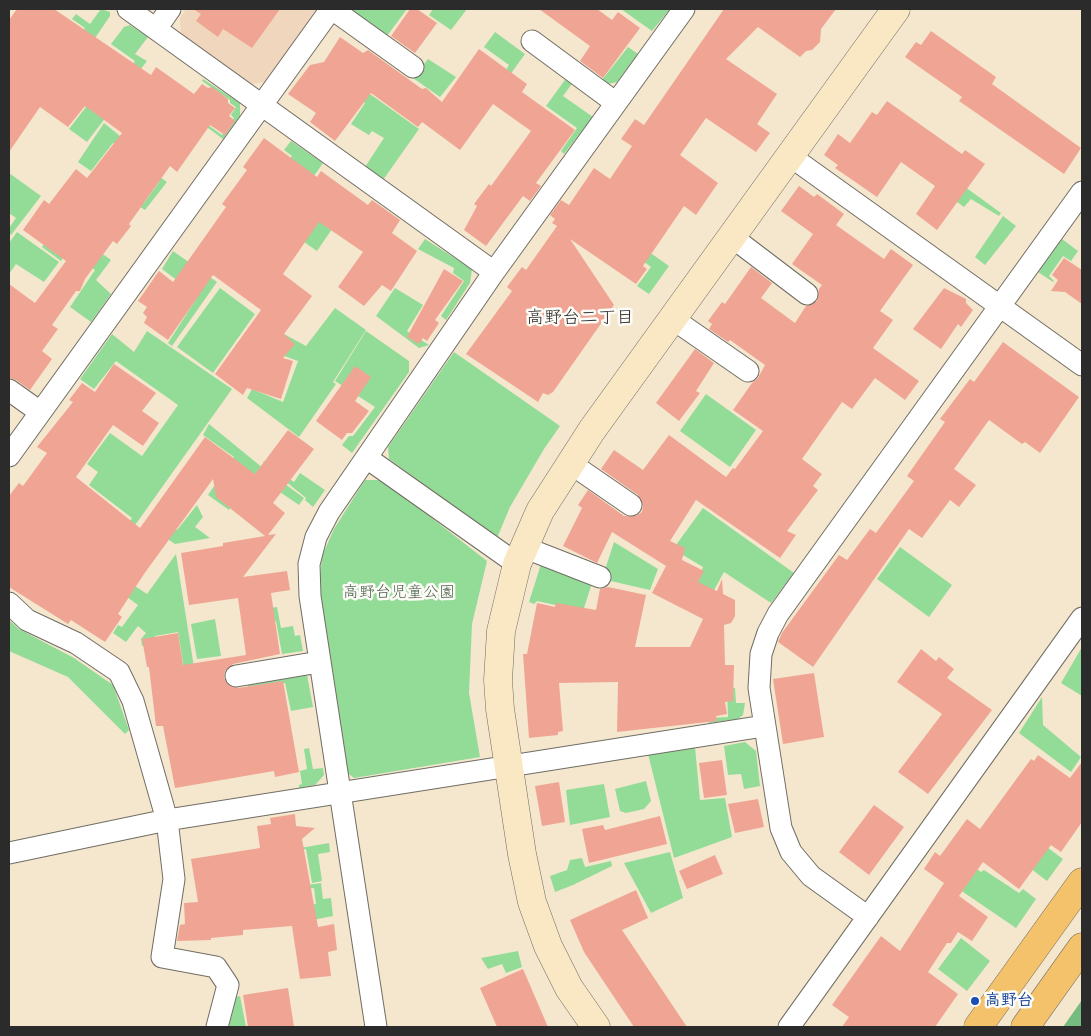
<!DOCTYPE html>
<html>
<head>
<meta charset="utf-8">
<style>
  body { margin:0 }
  #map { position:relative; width:1091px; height:1036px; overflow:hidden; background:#f4e7ce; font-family:"Patrick Hand",sans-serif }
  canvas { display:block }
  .frame { position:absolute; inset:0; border:10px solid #2b2b2b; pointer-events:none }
</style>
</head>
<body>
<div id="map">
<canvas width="1091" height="1036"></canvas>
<div class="frame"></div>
</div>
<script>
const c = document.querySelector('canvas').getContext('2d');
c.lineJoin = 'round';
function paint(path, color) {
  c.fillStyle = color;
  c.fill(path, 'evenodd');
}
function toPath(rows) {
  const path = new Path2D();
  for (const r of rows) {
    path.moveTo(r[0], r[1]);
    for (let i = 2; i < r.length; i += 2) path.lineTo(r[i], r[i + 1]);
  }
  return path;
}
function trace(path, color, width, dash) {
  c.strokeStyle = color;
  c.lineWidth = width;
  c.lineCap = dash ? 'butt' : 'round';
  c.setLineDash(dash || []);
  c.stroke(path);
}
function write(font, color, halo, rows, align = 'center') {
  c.font = font + ' "Patrick Hand","Klee One",sans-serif';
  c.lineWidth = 5;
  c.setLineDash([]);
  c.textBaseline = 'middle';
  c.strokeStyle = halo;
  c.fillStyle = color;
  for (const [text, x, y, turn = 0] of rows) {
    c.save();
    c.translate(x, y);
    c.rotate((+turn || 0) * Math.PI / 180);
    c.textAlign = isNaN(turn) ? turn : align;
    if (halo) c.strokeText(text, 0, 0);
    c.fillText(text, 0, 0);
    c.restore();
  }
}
paint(toPath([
  [186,9,318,9,266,82,251,84,181,34,180,18]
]), '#f0d6bc');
paint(toPath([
  [101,9,110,12,110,16,89,47,78,39,85,28,72,19,76,14,90,24],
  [354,9,407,9,387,36,354,14],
  [433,9,467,9,451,30,429,15],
  [621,9,670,9,652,31],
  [130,25,148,37,135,54,147,61,115,102,113,92,135,61,111,44,124,27],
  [495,32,525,54,507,79,502,76,509,65,484,47],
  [628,47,638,54,617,82,608,84,602,80],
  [428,59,456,77,440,97,413,78],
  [342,74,419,129,383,180,365,167,384,138,372,131,369,135,351,124,365,103,336,82],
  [567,77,574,81,563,96,593,117,564,154,561,151,577,128,546,106],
  [203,79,240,103,240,116,223,139,185,111,187,110,222,135,234,118,231,115,236,107,230,103,230,100,202,81],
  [74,98,116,104,87,142,69,129,86,107],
  [104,123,120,136,147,168,167,182,145,210,126,198,130,194,144,203,159,182,144,171,143,165,113,143,91,171,78,162],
  [291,141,323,163,294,205,285,167,292,156,284,150],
  [943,171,1001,213,999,216,971,199,964,207,934,185],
  [9,173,41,196,11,235,9,233,9,228,16,218,9,213],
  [312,216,332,229,317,251,304,242],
  [1003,216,1016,226,985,265,975,257],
  [59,223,111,260,96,280,111,294,91,322,70,307,95,270,68,251,61,261,42,247],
  [17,232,59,262,44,282,16,264,9,274,9,243],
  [425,239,472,269,470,283,446,320,441,316,464,281,453,273,454,268,418,249],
  [1062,239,1078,251,1071,261,1063,256,1049,276,1054,281,1053,282,1038,272],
  [173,251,217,282,172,346,168,343,198,296,162,269],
  [649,252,669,266,649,294,637,286,651,267,643,261],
  [220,288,255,314,213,373,177,347],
  [395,288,423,305,407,331,429,345,419,348,376,316],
  [335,308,366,330,333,382,336,384,299,437,247,398,252,389,283,402,298,361,271,351,284,334,306,346],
  [147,331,232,389,118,549,113,546,132,518,89,485,98,472,87,464,110,433,142,456,178,405,116,361,94,389,80,379,112,334,134,352],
  [366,331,409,361,409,372,352,453,342,445,349,436,353,436,375,407,335,381],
  [454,352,560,426,544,449,510,507,497,538,389,459,388,447],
  [706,394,756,430,730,467,680,431],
  [209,424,258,464,304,498,299,505,252,473,229,510,208,495,234,457,203,435],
  [264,461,294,482,300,473,325,490,313,507,305,500,306,498,263,463],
  [365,480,383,480,487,561,472,624,469,693,480,757,354,778,344,770,319,588,322,556,334,529],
  [197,505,203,517,195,527,210,538,175,544,155,530,173,528,177,530],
  [703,508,794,573,771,603,724,572,708,601,694,593,703,567,673,549],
  [614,542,658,569,650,590,602,579],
  [900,547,952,585,929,617,877,579],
  [176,554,196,680,186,682,178,632,155,636,155,643,142,646,141,639,146,633,138,626,126,642,113,633,118,625,122,627,138,605,127,597,123,578,147,594],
  [541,564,593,580,583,611,537,601,534,604,529,602],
  [277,607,281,628,293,626,295,636,300,635,303,651,282,654,276,621,246,625,244,612],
  [215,619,221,656,197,659,191,624],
  [9,620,19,629,74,658,113,685,129,730,125,734,68,677,9,651],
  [1082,647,1082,696,1061,683],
  [307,675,313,707,291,711,285,683,248,690,248,685],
  [727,687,735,688,736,703,745,703,743,715,738,719,709,723,708,718,728,717],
  [1042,697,1043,725,1081,757,1071,772,1019,733],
  [745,742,756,751,760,786,744,789,741,774,728,775,724,746],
  [695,747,700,800,725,798,732,837,674,858,648,754],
  [309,748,313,769,323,768,324,775,315,785,299,788,299,785,302,784,300,771,307,769,304,749],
  [646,781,651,801,644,809,626,813,620,811,615,789],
  [604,784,610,817,570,825,566,790],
  [1017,825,1063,859,1047,881,1001,846],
  [329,843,330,852,318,854,322,881,312,883,306,849,260,857,260,855],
  [670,852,683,898,651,913,624,863],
  [959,857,981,872,984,870,1019,893,1023,889,1036,899,1016,928,944,879],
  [582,858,585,867,611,861,612,866,573,885,555,892,550,876,567,870,570,860],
  [321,883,323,899,331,898,333,916,307,921,305,906,316,904,314,888,294,891,293,887],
  [961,938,990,961,967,991,938,969],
  [518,951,522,967,506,973,502,964,488,969,481,958],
  [240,996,246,1027,229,1027,236,997]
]), '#93dc98');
paint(toPath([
  [1082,1000,1082,1027,1063,1027]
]), '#76bc80');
paint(toPath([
  [17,9,54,9,151,75,156,67,194,94,202,84,208,88,212,87,228,99,228,103,235,108,229,116,235,121,225,135,210,125,177,172,170,166,129,224,131,226,117,244,113,241,85,279,80,291,76,291,52,325,58,329,42,351,52,359,30,390,16,380,9,378,9,284,35,303,66,261,23,230,44,200,49,204,76,169,87,178,122,133,85,106,68,127,40,107,9,152,9,20],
  [193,9,280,9,252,48,223,29,218,37,196,21,201,14],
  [410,9,417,9,437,23,415,53,391,36],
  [539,9,597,9,612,20,618,12,640,28,603,78,580,61,590,46],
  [724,9,836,9,821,29,820,42,812,50,806,51,800,57,758,27,726,59,777,94,757,124,770,133,756,152,706,118,680,155,718,183,696,215,684,206,643,266,647,269,636,284,570,239,614,305,553,392,548,395,543,393,538,402,466,354,512,291,507,287,522,267,526,270,557,226,552,223,555,219,550,215,561,200,569,205,594,168,610,179,632,146,621,139,635,119,644,125],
  [931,31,996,77,992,84,1081,148,1064,174,959,101,962,97,905,57,916,42,921,45],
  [340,37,363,53,368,50,422,89,426,88,442,102,479,49,527,84,522,92,575,130,536,183,541,186,530,201,523,196,486,246,464,230,477,206,474,204,489,184,491,186,531,131,493,104,460,150,422,122,418,127,371,93,335,141,310,122,316,113,288,94,310,65,324,62],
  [887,101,962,154,965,150,985,164,937,230,916,214,935,186,901,162,877,197,835,168,838,165,824,155,838,134,850,143,872,112,877,115],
  [264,138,317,177,321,171,368,205,372,200,400,220,392,233,417,251,391,291,382,285,364,306,338,287,363,252,319,222,283,274,312,296,284,334,295,344,283,358,293,361,281,399,247,388,243,395,215,374,261,310,213,275,168,340,144,323,147,317,143,313,147,307,138,301,159,271,173,282,226,207,222,204,247,170,243,167],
  [799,186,814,197,817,194,844,214,836,225,884,259,891,249,913,265,880,311,893,320,873,348,919,381,905,400,875,378,852,409,842,402,802,459,822,474,813,486,818,490,787,531,796,535,780,558,696,500,670,541,685,548,682,560,704,571,698,582,717,591,722,579,723,594,735,600,735,616,731,623,724,625,725,665,734,665,733,701,725,702,727,714,716,716,717,721,617,732,618,682,559,683,563,731,558,732,558,735,529,738,523,654,527,654,537,603,555,607,556,603,596,610,600,589,608,587,646,595,635,647,690,647,703,619,652,593,666,566,612,532,597,563,563,546,582,508,578,505,588,490,624,516,636,516,642,512,643,506,638,495,601,469,614,450,643,470,669,435,726,477,733,468,735,469,763,431,733,410,752,383,758,378,765,365,730,340,728,342,709,329,712,324,708,321,722,302,725,304,751,267,772,283,761,298,795,323,806,306,817,301,819,289,822,285,792,264,813,234,781,211],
  [1064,258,1082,270,1082,304,1065,292,1051,291,1058,280,1052,275],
  [444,269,463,281,435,320,439,323,427,341,423,338,419,344,407,337],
  [944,288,966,299,966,303,973,310,961,327,958,324,941,349,913,329],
  [1003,342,1079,397,1040,453,1025,442,1022,444,989,420,954,469,976,485,959,507,950,500,922,538,909,529,813,667,778,642,782,633,839,555,847,560,870,529,876,533,914,481,907,476,945,422,940,419,970,379,974,382],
  [695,349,714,363,696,391,700,393,679,421,656,403],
  [114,364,156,393,142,411,159,423,143,446,113,425,76,477,140,528,205,437,255,474,288,430,314,449,273,503,285,513,268,535,276,534,243,577,287,571,290,590,271,593,280,654,233,664,225,671,224,678,227,684,238,688,283,681,299,772,275,777,274,771,175,788,163,726,156,726,149,667,147,667,142,639,178,633,183,665,246,655,238,598,189,605,181,553,223,546,223,543,265,536,216,497,213,479,144,574,118,614,122,617,105,642,71,620,68,624,9,587,9,496,19,483,23,486,47,453,37,447,73,402,69,400,82,383,95,392],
  [355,366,371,377,355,401,369,411,352,433,347,433,342,440,316,421],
  [921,649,936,661,939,657,954,669,947,678,992,710,928,794,898,772,942,714,897,682],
  [814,673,824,737,783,744,773,679],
  [1038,755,1070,778,1082,762,1082,822,1061,852,1051,845,1019,889,983,862,959,896,988,917,972,941,958,932,951,943,947,943,928,972,958,994,935,1027,842,1027,849,1017,832,1005,881,936,900,951,944,883,924,869,935,852,940,856,967,819,980,829,1031,759,1034,761],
  [722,760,727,795,704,798,699,763],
  [559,782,565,822,542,826,535,786],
  [758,799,764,827,735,833,728,804],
  [874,805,904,827,869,875,839,852],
  [295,814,296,826,315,828,302,839,318,927,334,924,337,950,328,952,331,976,300,979,292,926,243,930,243,935,211,938,211,940,177,941,180,925,185,924,184,903,198,902,191,859,260,848,257,826,271,824,270,818],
  [660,816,667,844,589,863,582,829,603,825,605,830],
  [715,855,723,874,687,889,679,871],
  [636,890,648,918,622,930,687,1027,634,1027,584,952,570,920],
  [523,969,548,1027,497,1027,480,988],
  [288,988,294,1027,248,1027,243,995]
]), '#f0a594');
const street = toPath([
  [128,9,494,272],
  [332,9,413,67],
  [156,29,170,9],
  [532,41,616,103],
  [790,156,1082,365],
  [732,237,807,294],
  [673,319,748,371],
  [9,390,40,412],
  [9,456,331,9],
  [367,458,517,564],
  [570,463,631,505],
  [523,547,600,577],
  [9,603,27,620,76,643,119,672,133,701,167,820,174,879,162,957,216,967,228,985,217,1027],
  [236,676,319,662],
  [9,853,167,820,764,726],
  [868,917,811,876,791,852,781,828,759,688,761,654,768,633,778,614,1082,192],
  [376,1027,310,596,309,564,316,537,329,512,494,272,684,9],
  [789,1027,1082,618]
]);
const secondary = toPath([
  [596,1027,569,988,548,946,532,902,522,854,500,709,498,680,501,631,517,564,540,511,592,430,896,9]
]);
const highway = toPath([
  [978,1027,1082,882],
  [1025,1027,1082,947]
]);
trace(street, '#716d64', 23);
trace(secondary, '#716d64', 29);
trace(highway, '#716d64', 29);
trace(street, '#fff', 21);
trace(secondary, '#fae7c3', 28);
trace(highway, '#f3c26a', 28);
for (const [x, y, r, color] of [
  [975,1001,5,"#1a4fb4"]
]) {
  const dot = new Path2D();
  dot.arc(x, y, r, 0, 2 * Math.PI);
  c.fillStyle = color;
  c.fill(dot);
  trace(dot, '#fdfcf7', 2);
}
write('16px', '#4a604c', '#fdfcf7', [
  ["高野台児童公園",399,593]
]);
write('bold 16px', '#164399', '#fdfcf7', [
  ["高野台",985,1001]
], 'left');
write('18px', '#2b2b2b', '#fdfcf7', [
  ["高野台二丁目",580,318]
]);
</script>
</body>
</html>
